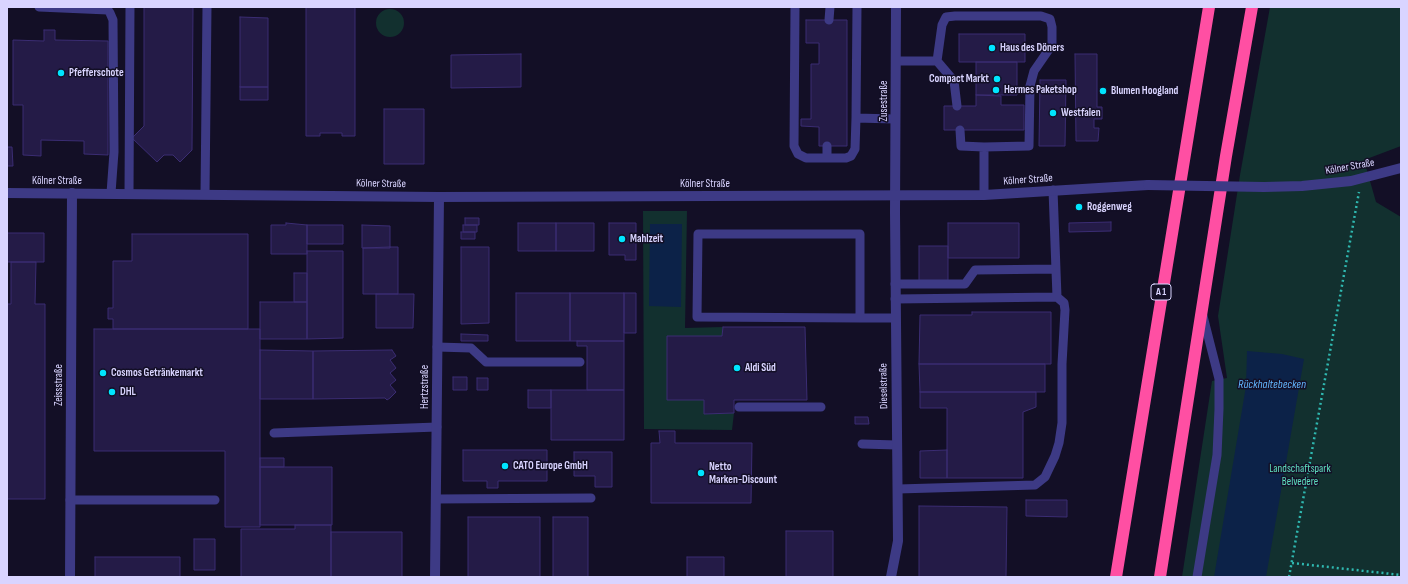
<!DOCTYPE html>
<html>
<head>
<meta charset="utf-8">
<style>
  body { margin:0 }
  #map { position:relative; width:1408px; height:584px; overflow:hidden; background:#130f26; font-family:"Sofia Sans Condensed",sans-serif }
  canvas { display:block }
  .frame { position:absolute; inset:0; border:8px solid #d9d4ff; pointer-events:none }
</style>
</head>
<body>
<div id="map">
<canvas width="1408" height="584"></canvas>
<div class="frame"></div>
</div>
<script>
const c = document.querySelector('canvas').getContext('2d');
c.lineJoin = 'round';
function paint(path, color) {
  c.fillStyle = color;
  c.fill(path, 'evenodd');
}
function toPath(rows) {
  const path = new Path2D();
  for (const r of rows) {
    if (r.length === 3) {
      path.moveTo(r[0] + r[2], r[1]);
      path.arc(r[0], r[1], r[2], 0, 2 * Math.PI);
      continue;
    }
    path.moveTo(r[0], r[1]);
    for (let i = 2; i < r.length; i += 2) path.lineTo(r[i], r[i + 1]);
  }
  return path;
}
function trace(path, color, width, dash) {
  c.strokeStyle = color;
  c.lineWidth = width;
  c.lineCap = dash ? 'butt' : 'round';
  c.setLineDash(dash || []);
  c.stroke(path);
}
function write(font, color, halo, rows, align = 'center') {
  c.font = font + ' "Sofia Sans Condensed",sans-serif';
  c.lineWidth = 3;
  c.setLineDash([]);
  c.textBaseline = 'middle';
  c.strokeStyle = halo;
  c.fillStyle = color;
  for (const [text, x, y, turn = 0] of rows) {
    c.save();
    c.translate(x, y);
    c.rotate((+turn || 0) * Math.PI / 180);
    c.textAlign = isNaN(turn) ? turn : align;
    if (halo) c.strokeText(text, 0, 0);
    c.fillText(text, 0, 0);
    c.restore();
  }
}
paint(toPath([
  [1270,7,1401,7,1401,146,1364,160,1376,202,1401,217,1401,577,1182,577,1212,381,1227,378,1218,316,1240,175],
  [390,23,14],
  [643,211,687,211,685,328,723,327,722,336,667,336,667,399,704,400,704,414,734,413,732,430,644,429]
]), '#12302f');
paint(toPath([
  [650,224,682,224,681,307,649,306],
  [1247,351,1282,354,1304,359,1266,577,1214,577,1246,386]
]), '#0c2248');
const building = toPath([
  [144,7,193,7,192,150,180,162,173,155,164,155,157,162,132,138,144,126,144,7],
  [306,7,355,7,355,136,342,136,342,133,320,133,320,136,306,136,306,7],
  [240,17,268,18,268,87,240,87,240,17],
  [806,20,847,20,847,146,819,146,819,127,801,126,801,119,811,119,811,64,819,64,819,43,806,43,806,20],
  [44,30,55,30,55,40,108,41,108,155,84,154,84,141,41,140,41,156,23,155,23,105,13,105,13,40,44,41,44,30],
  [959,34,1025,34,1025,62,959,62,959,34],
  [521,54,521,87,451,88,451,55,521,54],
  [1075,54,1097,54,1097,107,1102,107,1102,119,1094,119,1094,128,1099,128,1098,141,1076,141,1075,54],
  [976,62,1017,62,1017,95,976,95,976,62],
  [1040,80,1066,80,1065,146,1039,146,1040,80],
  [240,87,268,87,268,100,240,100,240,87],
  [976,95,1001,96,1001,105,1024,105,1024,130,944,130,944,106,976,106,976,95],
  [384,109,424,109,424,164,384,164,384,109],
  [7,147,12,147,13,166,7,166,7,147],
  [465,218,479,218,479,225,465,225,465,218],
  [1111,222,1111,231,1069,232,1069,223,1111,222],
  [286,223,307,225,307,254,271,254,271,225,286,225,286,223],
  [518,223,556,223,556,251,518,251,518,223],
  [556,223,594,223,594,251,556,251,556,223],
  [609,223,636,223,636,260,625,260,625,255,609,255,609,223],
  [948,223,1019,223,1019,258,948,258,948,223],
  [307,225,343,225,343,244,307,244,307,225],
  [362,225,390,226,390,248,362,248,362,225],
  [463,225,477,225,477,232,463,232,463,225],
  [461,232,475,232,475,239,461,239,461,232],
  [7,233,44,233,44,262,7,262,7,233],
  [132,234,248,234,248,329,113,329,113,319,108,319,108,308,113,308,113,261,132,261,132,234],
  [919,246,948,246,948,282,919,282,919,246],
  [390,247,398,247,398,294,363,294,363,248,390,247],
  [461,247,489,247,489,323,461,324,461,247],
  [307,251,343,251,343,338,307,339,307,251],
  [11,262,36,262,35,304,45,304,45,499,7,499,7,304,11,304,11,262],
  [294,273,307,273,307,302,294,302,294,273],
  [516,293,570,293,570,341,516,341,516,293],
  [570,293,624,293,624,341,570,341,570,293],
  [624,293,636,293,636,333,624,333,624,293],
  [376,294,414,294,413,328,376,328,376,294],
  [260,302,307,302,307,339,260,339,260,302],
  [972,312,1051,312,1051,364,919,364,920,315,972,315,972,312],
  [723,327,805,327,807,400,734,400,734,413,704,414,704,400,667,400,667,336,722,336,723,327],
  [94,329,260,329,260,527,225,527,225,451,94,451,94,329],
  [461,334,488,335,488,341,461,341,461,334],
  [577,341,624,341,624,390,587,390,587,346,577,346,577,341],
  [260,350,313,351,313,399,260,399,260,350],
  [392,350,396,356,390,360,396,368,390,373,396,380,390,385,396,392,390,398,387,400,385,398,313,399,313,351,392,350],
  [919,364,1045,364,1045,392,920,392,919,364],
  [453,377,467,377,467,390,453,390,453,377],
  [477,378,488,378,488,390,477,390,477,378],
  [528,390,551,390,551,408,528,408,528,390],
  [551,390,624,390,624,440,551,440,551,390],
  [920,392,1036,392,1036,407,1023,412,1023,478,947,478,947,408,920,408,920,392],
  [855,417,868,417,869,424,855,424,855,417],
  [659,431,675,431,675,443,752,443,751,503,651,503,651,443,660,443,659,431],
  [463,450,547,450,547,481,498,481,498,488,487,488,487,481,463,481,463,450],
  [947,450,947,478,920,478,920,451,947,450],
  [574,452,612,452,612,487,595,487,595,476,574,476,574,452],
  [260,458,284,458,284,467,260,467,260,458],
  [260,467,332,467,332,525,260,525,260,467],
  [1026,500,1067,500,1067,517,1026,516,1026,500],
  [919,506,1007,507,1006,577,919,577,919,506],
  [468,517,540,517,540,577,468,577,468,517],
  [553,517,588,517,588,577,553,577,553,517],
  [295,525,331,525,331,577,241,577,241,529,295,529,295,525],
  [786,531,833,531,833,577,786,577,786,531],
  [331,532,402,532,402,577,331,577,331,532],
  [194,539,215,539,215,570,194,570,194,539],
  [95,557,180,557,180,577,95,577,95,557],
  [687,557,724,557,724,577,687,577,687,557]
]);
paint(building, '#241b47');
trace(building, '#3b2d73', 1);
trace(toPath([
  [1292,563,1401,575],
  [1289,577,1359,192]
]), '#2fb8b0', 2.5, [2, 3]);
trace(toPath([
  [39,7,108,10,110,13,113,20,114,152,111,193],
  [795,7,794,146,798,154,806,158,846,158,851,156,855,149,856,118,895,119],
  [829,20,830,7],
  [896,61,937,61,942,25,946,17,955,16,1041,16,1050,19,1052,27,1052,45,1034,71,1030,86,1029,146,984,147,984,195],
  [937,61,954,81,957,106],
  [856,118,857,7],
  [960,130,961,146,984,147],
  [827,158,827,146],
  [1053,190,1057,297],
  [129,193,130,7],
  [205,194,207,7],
  [895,284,965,284,975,270,1056,269],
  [895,299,1057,297,1064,303,1065,310,1062,364,1062,423,1059,443,1055,456,1045,477,1035,485,898,489],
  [860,318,860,234,698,234,697,317,860,318,895,318],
  [437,347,471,348,486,362,580,362],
  [739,407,821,407],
  [274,433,437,427],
  [862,444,897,445],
  [436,499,591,498],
  [70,500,215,500],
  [1197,577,1217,455,1219,409,1219,379,1203,316]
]), '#3d3a85', 9);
trace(toPath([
  [70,577,72,193],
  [435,577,439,197],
  [891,577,898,541,895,212,896,7]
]), '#3d3a85', 10);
trace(toPath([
  [1264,187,1302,186,1351,181,1401,168],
  [7,193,439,197,984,195,1148,185]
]), '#3d3a85', 10);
trace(toPath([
  [1116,577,1209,7],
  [1160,577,1226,156,1252,7]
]), '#ff4fa3', 12);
trace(toPath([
  [1148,185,1264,187]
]), '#3d3a85', 10);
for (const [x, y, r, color] of [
  [992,48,4,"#00e5ff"],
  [61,73,4,"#00e5ff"],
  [997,79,4,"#00e5ff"],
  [996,90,4,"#00e5ff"],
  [1103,91,4,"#00e5ff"],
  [1053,113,4,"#00e5ff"],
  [1079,207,4,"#00e5ff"],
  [622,239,4,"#00e5ff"],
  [737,368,4,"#00e5ff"],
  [103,373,4,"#00e5ff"],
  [112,392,4,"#00e5ff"],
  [505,466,4,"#00e5ff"],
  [701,473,4,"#00e5ff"]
]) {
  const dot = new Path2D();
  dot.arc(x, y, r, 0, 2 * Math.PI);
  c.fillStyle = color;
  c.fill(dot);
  trace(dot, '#130f26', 1.5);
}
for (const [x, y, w] of [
  [1161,292,20]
]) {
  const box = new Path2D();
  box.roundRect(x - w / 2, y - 8, w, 16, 3);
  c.fillStyle = '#130f26';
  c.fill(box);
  trace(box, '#d9d4ff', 1);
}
write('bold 10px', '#d9d4ff', null, [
  ["A 1",1161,292]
]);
write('bold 11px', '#d9d4ff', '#130f26', [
  ["Haus des Döners",1000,48],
  ["Pfefferschote",69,73],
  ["Compact Markt",989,79,"right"],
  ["Hermes Paketshop",1004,90],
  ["Blumen Hoogland",1111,91],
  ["Westfalen",1061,113],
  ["Roggenweg",1087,207],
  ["Mahlzeit",630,239],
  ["Aldi Süd",745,368],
  ["Cosmos Getränkemarkt",111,373],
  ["DHL",120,392],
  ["CATO Europe GmbH",513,466],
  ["Netto",709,467],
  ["Marken-Discount",709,480]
], 'left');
write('11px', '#d9d4ff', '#130f26', [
  ["Zusestraße",884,101,-90],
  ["Kölner Straße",1350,167,-10],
  ["Kölner Straße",1028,180,-4],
  ["Kölner Straße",57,181],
  ["Kölner Straße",381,184,1],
  ["Kölner Straße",705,184],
  ["Zeissstraße",59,385,-90],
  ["Dieselstraße",884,386,-91],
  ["Hertzstraße",425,387,-90]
]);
write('11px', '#5fe0c0', '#130f26', [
  ["Landschaftspark",1300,469],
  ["Belvedere",1300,482]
]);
write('italic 12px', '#62b6ff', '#130f26', [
  ["Rückhaltebecken",1272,385]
]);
</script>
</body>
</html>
